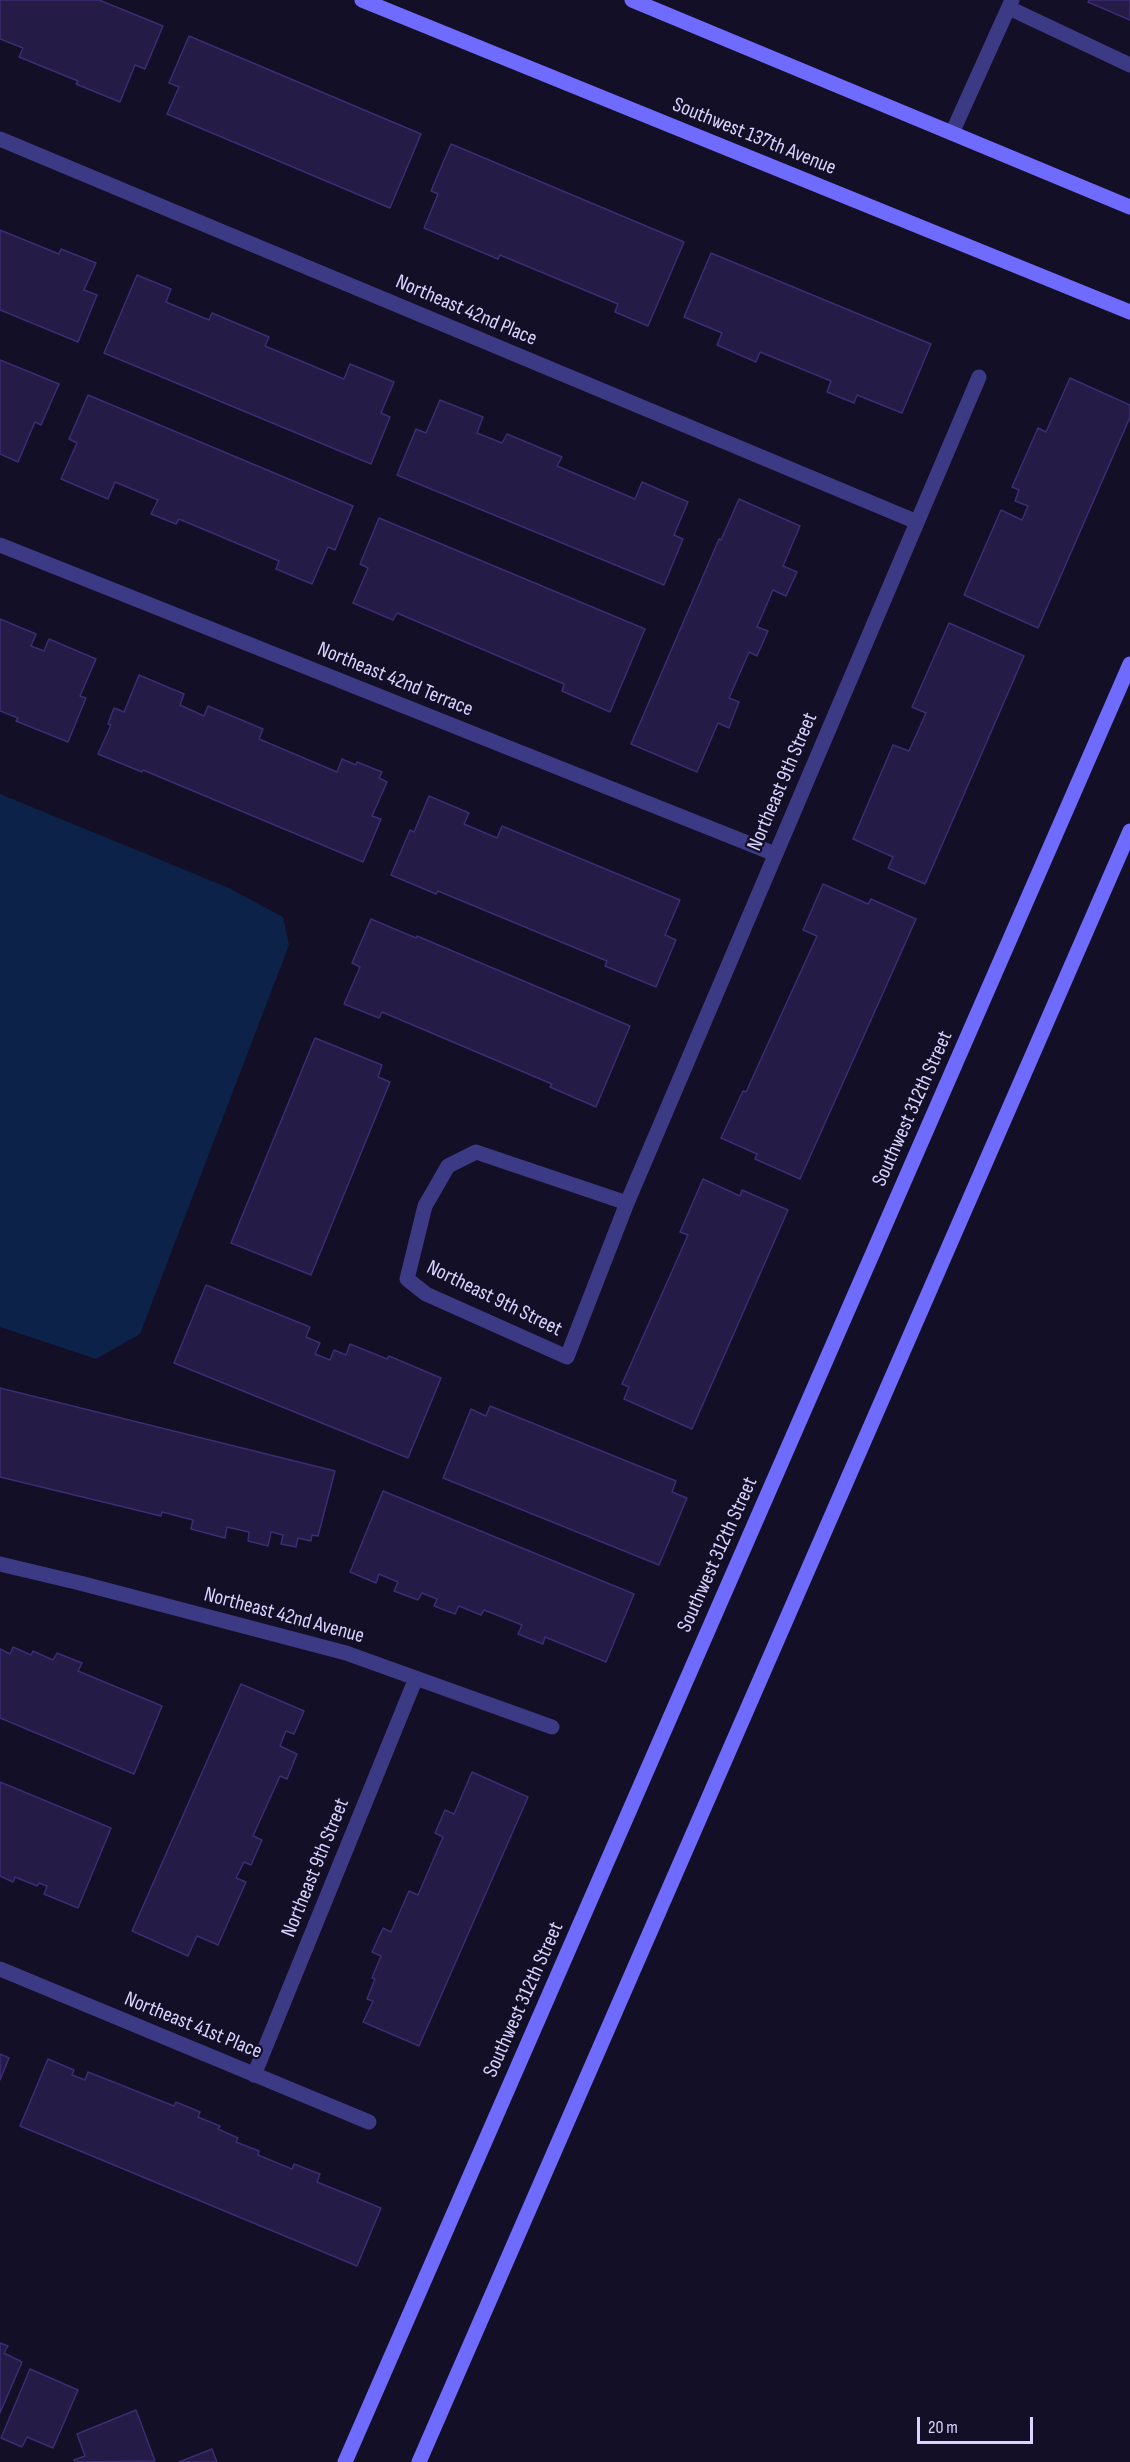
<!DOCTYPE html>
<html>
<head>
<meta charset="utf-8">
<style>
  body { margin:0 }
  #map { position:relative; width:1130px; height:2462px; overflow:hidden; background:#130f26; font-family:"Sofia Sans Condensed",sans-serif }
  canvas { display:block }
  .scale { position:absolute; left:917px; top:2417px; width:116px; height:27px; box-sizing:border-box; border:3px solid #d9d4ff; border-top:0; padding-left:8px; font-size:18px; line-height:21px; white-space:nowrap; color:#d9d4ff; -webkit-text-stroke:4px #130f26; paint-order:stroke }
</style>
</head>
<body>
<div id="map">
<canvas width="1130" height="2462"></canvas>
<div class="scale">20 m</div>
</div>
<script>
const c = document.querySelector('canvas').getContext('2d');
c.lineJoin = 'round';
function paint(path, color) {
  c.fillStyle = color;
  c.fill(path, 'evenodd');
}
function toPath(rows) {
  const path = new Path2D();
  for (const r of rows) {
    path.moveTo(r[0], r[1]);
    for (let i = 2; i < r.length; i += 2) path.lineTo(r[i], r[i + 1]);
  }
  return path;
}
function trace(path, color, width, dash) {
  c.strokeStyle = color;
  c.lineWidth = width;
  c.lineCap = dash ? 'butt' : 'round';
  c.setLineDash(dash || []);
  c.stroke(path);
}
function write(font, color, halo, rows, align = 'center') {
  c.font = font + ' "Sofia Sans Condensed",sans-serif';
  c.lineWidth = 4.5;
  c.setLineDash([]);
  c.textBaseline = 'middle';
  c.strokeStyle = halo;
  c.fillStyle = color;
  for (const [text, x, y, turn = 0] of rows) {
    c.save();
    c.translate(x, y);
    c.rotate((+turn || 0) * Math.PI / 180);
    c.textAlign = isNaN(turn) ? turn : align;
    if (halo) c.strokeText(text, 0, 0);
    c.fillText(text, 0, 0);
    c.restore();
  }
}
paint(toPath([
  [0,794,229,888,283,917,289,945,140,1334,96,1359,0,1327]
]), '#0c2248');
const building = toPath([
  [0,0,99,0,163,26,145,69,135,65,120,102,76,84,78,81,19,57,23,48,0,39,0,0],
  [1089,0,1130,0,1130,20,1088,2,1089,0],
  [189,36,421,134,390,208,167,114,179,87,169,83,189,36],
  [451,144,684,242,648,326,615,312,618,304,500,255,498,259,424,228,438,194,431,191,451,144],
  [0,230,59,254,61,249,96,263,84,290,97,295,78,342,0,310,0,230],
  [711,253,931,344,902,413,857,395,854,403,827,392,831,381,760,352,756,362,717,345,722,333,684,317,711,253],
  [137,275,171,289,166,302,209,320,212,313,269,337,265,346,344,379,350,364,394,382,381,413,390,417,371,464,104,353,137,275],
  [0,360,59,384,41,425,35,422,18,462,0,454,0,360],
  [1070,378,1130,405,1130,417,1038,628,964,595,1001,510,1022,520,1028,506,1015,501,1019,490,1012,487,1038,428,1046,432,1070,378],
  [88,395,353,506,335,550,328,547,312,584,276,569,279,561,179,519,176,524,151,514,158,500,115,482,108,499,61,479,77,443,69,439,88,395],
  [440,400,483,417,477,433,502,443,507,434,562,457,557,466,635,499,642,482,688,502,674,535,683,539,664,585,397,475,416,429,426,433,440,400],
  [739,499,800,526,783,566,797,572,786,596,773,590,757,627,768,631,757,656,749,652,729,698,739,702,729,728,718,723,697,772,631,744,719,539,721,540,739,499],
  [379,518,645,629,610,712,562,691,564,684,397,613,393,620,353,603,368,568,360,564,379,518],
  [0,619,36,634,31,646,44,651,49,639,96,659,80,696,86,698,68,742,16,721,18,718,0,711,0,619],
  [949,623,1024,656,925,884,888,868,893,857,853,839,893,745,909,751,926,713,912,707,949,623],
  [139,675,184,694,180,705,204,716,208,706,263,729,259,739,337,772,342,759,356,765,357,762,382,772,379,778,387,782,372,816,381,819,363,862,143,770,142,772,98,754,111,725,108,724,114,708,124,712,139,675],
  [429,796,469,813,464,824,497,838,502,826,680,900,665,935,676,940,656,987,605,966,607,961,438,891,436,894,391,875,410,830,414,832,429,796],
  [823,884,868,904,871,899,916,919,800,1179,755,1159,757,1154,721,1138,743,1091,746,1092,817,936,803,930,823,884],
  [371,919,416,938,417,936,630,1026,596,1107,550,1087,552,1084,382,1012,379,1018,344,1004,360,967,352,963,371,919],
  [315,1038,382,1065,378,1077,390,1082,311,1275,231,1243,315,1038],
  [703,1179,740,1196,742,1190,788,1210,692,1429,624,1399,629,1387,622,1384,688,1235,680,1232,703,1179],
  [206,1285,310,1327,306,1337,320,1343,315,1354,330,1360,334,1350,346,1355,350,1344,387,1359,389,1356,441,1378,408,1458,174,1363,206,1285],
  [0,1388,335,1471,318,1536,312,1535,311,1541,298,1538,296,1547,281,1544,283,1535,271,1532,268,1546,248,1541,249,1532,227,1527,225,1538,191,1529,193,1520,162,1512,161,1516,0,1477,0,1388],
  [490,1406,676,1481,672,1492,687,1498,659,1565,443,1478,471,1409,486,1416,490,1406],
  [383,1491,634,1594,606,1662,545,1637,543,1644,518,1634,522,1625,484,1610,481,1615,459,1606,455,1614,434,1606,437,1599,422,1593,418,1600,394,1591,398,1582,379,1574,376,1583,350,1572,383,1491],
  [13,1647,31,1655,33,1651,53,1660,57,1653,82,1663,78,1671,162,1706,134,1774,0,1718,0,1649,10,1654,13,1647],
  [241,1684,304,1711,294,1734,286,1731,280,1746,297,1754,287,1779,280,1776,253,1836,262,1840,251,1865,244,1862,236,1878,246,1882,218,1945,197,1936,188,1956,132,1931,241,1684],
  [472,1772,528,1797,419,2046,363,2022,373,2001,367,1999,375,1979,372,1978,381,1956,372,1952,383,1928,391,1932,409,1891,418,1895,443,1837,435,1833,445,1810,454,1814,472,1772],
  [0,1782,111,1828,78,1908,44,1894,47,1886,39,1883,37,1886,15,1877,13,1882,0,1876,0,1782],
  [0,2054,9,2058,0,2080,0,2054],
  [48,2059,74,2070,72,2075,85,2080,88,2072,174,2106,176,2102,200,2112,198,2117,220,2126,218,2129,238,2138,236,2142,259,2151,258,2155,292,2169,294,2164,320,2174,317,2182,381,2208,357,2266,20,2126,48,2059],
  [0,2343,8,2346,4,2353,22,2362,0,2413,0,2343],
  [30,2369,78,2390,53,2448,27,2437,22,2447,1,2438,30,2369],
  [136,2410,155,2461,75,2462,74,2460,85,2456,77,2434,136,2410],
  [212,2449,217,2462,179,2462,212,2449]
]);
paint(building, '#241b47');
trace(building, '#3b2d73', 1.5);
trace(toPath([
  [1009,8,1130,65],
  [952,133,1012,0]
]), '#3d3a85', 15);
trace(toPath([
  [0,139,917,522],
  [0,545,775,854],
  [627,1203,476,1152,448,1166,425,1206,407,1279,426,1294,567,1357,627,1203,979,377],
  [0,1564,80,1583,346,1653,552,1727],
  [0,1969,369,2122],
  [254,2075,416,1678]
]), '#3d3a85', 15);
trace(toPath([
  [362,0,1130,312],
  [632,0,1130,207],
  [345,2462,1130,664],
  [419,2462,1130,831]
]), '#6f6bff', 15);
write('21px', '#d9d4ff', '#130f26', [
  ["Southwest 137th Avenue",754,137,22],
  ["Northeast 42nd Place",466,311,23],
  ["Northeast 42nd Terrace",395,680,22],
  ["Northeast 9th Street",783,782,-67],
  ["Southwest 312th Street",913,1109,-66],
  ["Northeast 9th Street",494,1299,26],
  ["Southwest 312th Street",718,1555,-66],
  ["Northeast 42nd Avenue",284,1616,15],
  ["Northeast 9th Street",316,1868,-68],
  ["Southwest 312th Street",524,2000,-66],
  ["Northeast 41st Place",193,2026,22]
]);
</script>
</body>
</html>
